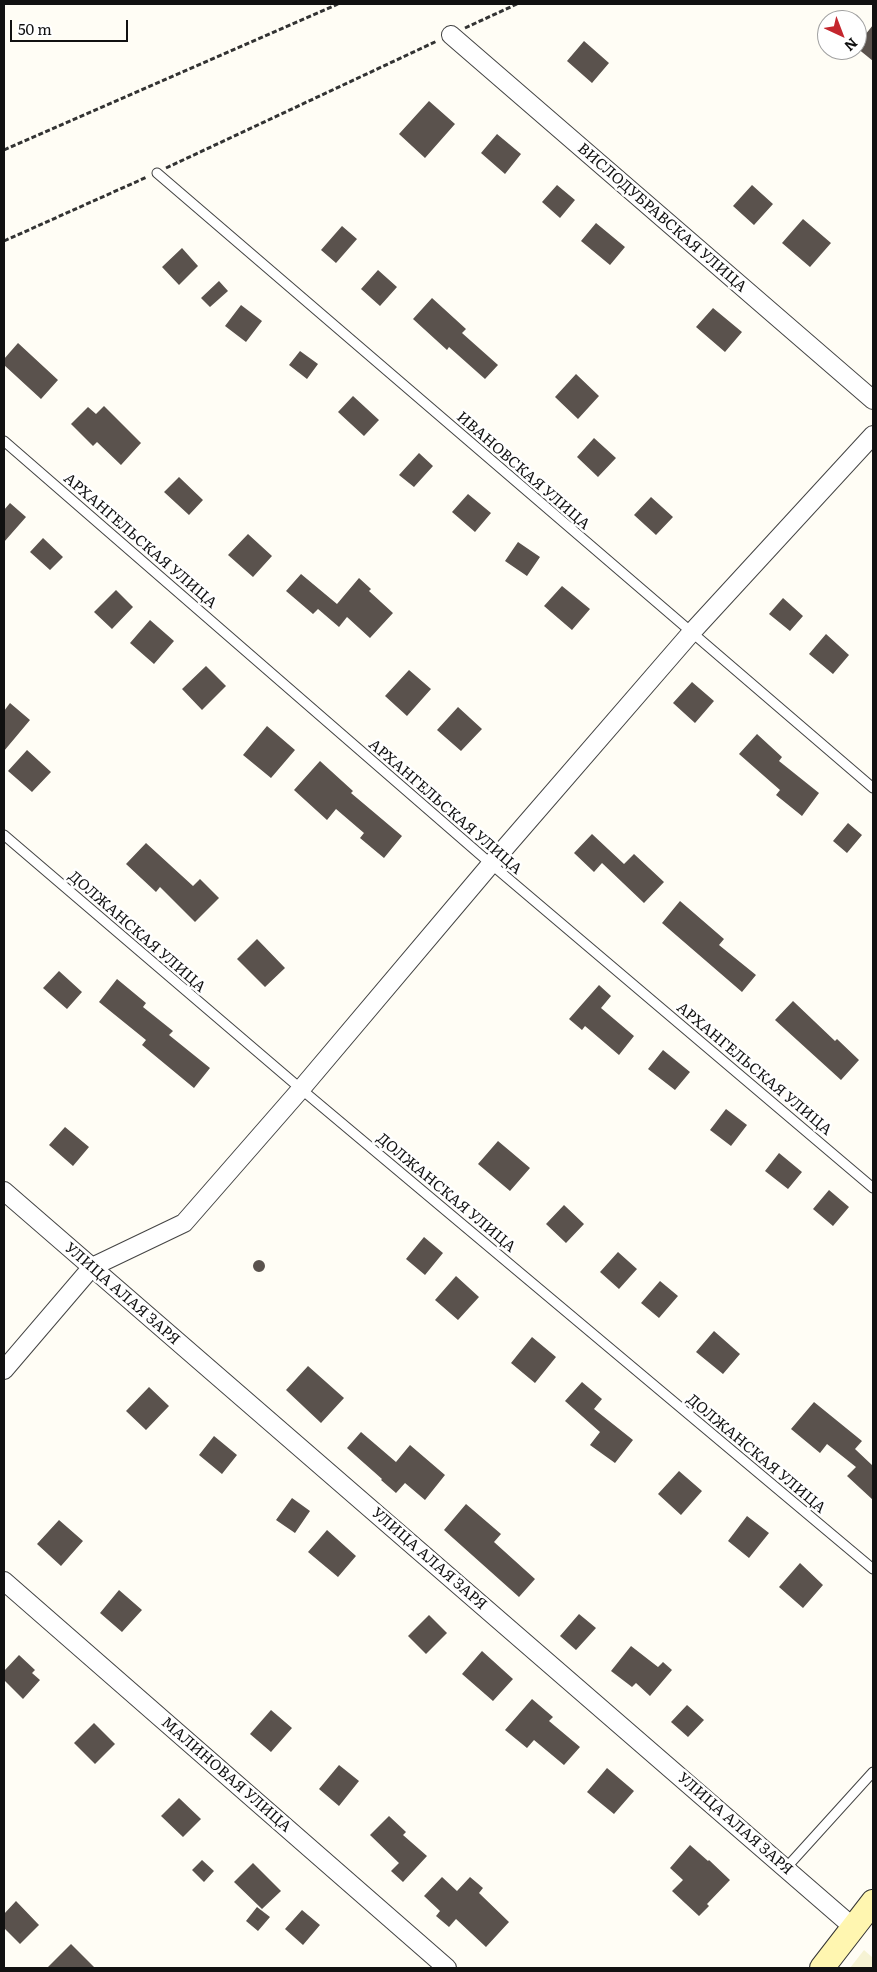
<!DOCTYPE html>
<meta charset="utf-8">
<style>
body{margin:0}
#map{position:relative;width:877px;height:1972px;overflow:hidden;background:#fffdf5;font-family:Literata,serif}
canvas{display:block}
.frame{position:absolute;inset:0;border:5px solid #111;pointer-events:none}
.north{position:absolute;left:817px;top:10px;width:50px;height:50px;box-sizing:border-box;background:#fff;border:1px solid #a0a0a0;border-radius:50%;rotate:137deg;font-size:14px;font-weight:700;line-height:20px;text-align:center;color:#111}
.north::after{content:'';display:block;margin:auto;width:18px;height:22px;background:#c4262e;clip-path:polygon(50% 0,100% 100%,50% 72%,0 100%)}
.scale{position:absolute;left:10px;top:20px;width:118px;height:22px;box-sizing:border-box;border:2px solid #111;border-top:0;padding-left:6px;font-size:15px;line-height:18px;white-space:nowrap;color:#111;-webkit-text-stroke:4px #fff;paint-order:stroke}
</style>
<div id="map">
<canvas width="877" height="1972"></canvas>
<div class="frame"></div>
<div class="north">N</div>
<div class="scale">50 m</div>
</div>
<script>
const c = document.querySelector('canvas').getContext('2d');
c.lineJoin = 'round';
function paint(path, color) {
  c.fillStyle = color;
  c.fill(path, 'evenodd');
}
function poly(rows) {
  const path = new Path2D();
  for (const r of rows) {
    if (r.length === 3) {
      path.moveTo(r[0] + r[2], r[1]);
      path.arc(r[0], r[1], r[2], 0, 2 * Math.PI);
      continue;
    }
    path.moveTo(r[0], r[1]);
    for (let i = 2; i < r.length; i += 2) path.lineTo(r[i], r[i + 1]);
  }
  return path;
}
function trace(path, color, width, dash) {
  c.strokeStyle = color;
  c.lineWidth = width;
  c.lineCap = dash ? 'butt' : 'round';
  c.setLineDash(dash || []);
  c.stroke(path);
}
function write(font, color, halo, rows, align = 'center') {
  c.font = font + ' Literata,serif';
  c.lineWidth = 5;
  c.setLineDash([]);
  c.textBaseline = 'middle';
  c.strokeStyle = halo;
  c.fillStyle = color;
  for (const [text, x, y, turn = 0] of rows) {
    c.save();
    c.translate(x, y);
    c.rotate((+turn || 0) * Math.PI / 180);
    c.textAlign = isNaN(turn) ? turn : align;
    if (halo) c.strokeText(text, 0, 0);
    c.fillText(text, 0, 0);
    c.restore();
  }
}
paint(poly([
 [864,1950,873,1958,873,1968,850,1968]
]), '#f6f3d4');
paint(poly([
 [873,25,873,61,857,48,857,45],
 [584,41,609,63,592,83,567,61],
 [429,101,455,124,425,158,399,134],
 [497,134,521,154,505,174,481,153],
 [557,185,575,200,560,218,542,202],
 [752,185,773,204,754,225,733,206],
 [803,219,831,243,810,267,782,243],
 [596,223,625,247,610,265,581,241],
 [342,226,357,239,336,263,321,250],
 [182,248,198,266,179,285,162,267],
 [378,270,397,287,380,306,361,289],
 [219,281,228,291,210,307,201,298],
 [432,298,466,329,462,333,498,365,485,379,449,347,447,350,413,319],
 [241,305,262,321,246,342,225,326],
 [713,308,742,332,725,352,696,327],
 [18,343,58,380,41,399,4,365,4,359],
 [300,351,318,364,307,379,289,365],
 [576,374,599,396,578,419,555,397],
 [353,396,379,420,364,436,338,412],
 [104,406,141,443,121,465,97,442,93,446,71,424,88,407,96,414],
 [594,438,616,458,598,477,577,457],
 [419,453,433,466,414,487,399,475],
 [179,477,203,500,189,515,164,492],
 [468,494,491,513,475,532,452,512],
 [651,497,673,517,656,535,634,515],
 [10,503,26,517,4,542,4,510],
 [248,534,272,556,253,577,228,555],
 [43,538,63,557,50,570,30,552],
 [518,542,540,557,527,576,505,561],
 [301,574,337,604,359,578,371,589,369,591,393,613,370,638,347,617,339,627,318,609,313,614,286,591],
 [562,586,590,609,572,630,544,606],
 [116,590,133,607,112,629,94,612],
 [783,598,803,616,790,631,769,614],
 [150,620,174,641,154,664,130,643],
 [826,634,849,655,833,674,809,654],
 [206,666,226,686,202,710,182,689],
 [409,670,431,689,407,716,385,696],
 [692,682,714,701,695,723,673,703],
 [10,703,30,720,4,751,4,711],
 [458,707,482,729,461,751,437,730],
 [267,726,295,750,271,778,243,755],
 [757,734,782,757,779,761,819,793,802,816,776,795,780,790,739,754],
 [27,750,51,772,32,792,8,771],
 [320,761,353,791,351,793,402,836,384,858,360,838,364,833,336,809,327,820,294,790],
 [848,823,862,835,847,853,833,841],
 [592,834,624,864,634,854,664,882,644,903,602,863,594,872,574,853],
 [146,843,193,886,200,879,219,898,195,922,160,887,156,892,126,864],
 [680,901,724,939,719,945,756,975,742,992,662,923],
 [257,939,285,968,265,987,237,959],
 [59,971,82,992,67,1009,43,988],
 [117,979,146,1003,143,1007,173,1031,169,1035,210,1068,194,1088,142,1045,146,1040,99,1002],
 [599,985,611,996,601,1008,634,1036,619,1055,585,1026,582,1030,569,1019],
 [793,1001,835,1041,837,1039,859,1060,841,1080,775,1020],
 [663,1050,690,1072,675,1090,648,1069],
 [726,1109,747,1125,731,1146,710,1130],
 [65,1127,89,1147,73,1166,49,1145],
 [498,1141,530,1168,510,1191,478,1164],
 [779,1153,802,1172,788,1189,765,1171],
 [829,1190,849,1207,833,1226,813,1209],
 [564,1205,584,1224,566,1243,546,1224],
 [424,1237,443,1253,425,1275,406,1259],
 [618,1252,637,1269,619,1289,600,1272],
 [259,1266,6],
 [456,1276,479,1297,458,1320,435,1300],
 [660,1281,678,1296,659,1318,641,1303],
 [714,1331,740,1354,723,1374,696,1352],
 [532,1337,556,1357,535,1383,511,1363],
 [308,1366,344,1398,321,1423,286,1390],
 [582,1382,602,1399,594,1409,633,1440,615,1463,590,1445,600,1432,565,1401],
 [149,1387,169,1406,146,1430,126,1411],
 [814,1402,862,1441,855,1449,873,1466,873,1500,847,1476,856,1467,827,1444,820,1453,791,1429],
 [361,1432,396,1462,410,1445,445,1475,425,1500,405,1483,396,1493,381,1480,382,1479,347,1448],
 [214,1436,237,1455,222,1474,199,1455],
 [679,1471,702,1491,681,1515,658,1494],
 [292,1498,310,1511,295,1533,276,1520],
 [466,1504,501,1534,494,1542,535,1579,519,1597,444,1530],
 [747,1516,769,1533,749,1558,728,1541],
 [59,1520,83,1541,61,1566,37,1544],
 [327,1530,356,1556,338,1577,308,1552],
 [800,1563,823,1585,803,1608,779,1587],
 [119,1590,142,1610,122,1632,100,1613],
 [579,1614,596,1628,576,1650,560,1636],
 [429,1615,447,1633,426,1654,408,1636],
 [631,1646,658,1667,663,1662,672,1670,650,1696,636,1683,632,1687,611,1671],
 [482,1651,513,1679,493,1701,462,1674],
 [19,1655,35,1670,32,1673,40,1680,23,1699,4,1680,4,1671],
 [532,1699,553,1717,549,1721,580,1747,564,1765,534,1740,527,1748,505,1730],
 [687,1705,704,1720,688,1737,671,1722],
 [271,1710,292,1728,271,1752,250,1734],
 [94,1723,115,1744,95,1764,74,1743],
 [339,1765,359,1781,339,1806,319,1789],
 [607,1768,634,1791,614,1814,587,1792],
 [179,1798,201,1819,183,1837,161,1816],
 [389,1816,406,1832,403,1835,427,1856,403,1882,391,1871,399,1863,370,1835],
 [690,1845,708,1861,709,1860,730,1880,707,1904,709,1906,699,1916,672,1891,683,1880,670,1868],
 [202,1860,214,1871,204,1882,192,1870],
 [253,1863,281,1891,262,1909,234,1882],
 [442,1877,457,1891,470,1877,483,1888,479,1893,509,1922,486,1947,456,1919,449,1927,436,1916,440,1911,424,1896],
 [16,1901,39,1925,20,1944,4,1928,4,1914],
 [257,1907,270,1917,258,1931,246,1921],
 [302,1910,320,1925,303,1945,285,1929],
 [71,1944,95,1968,47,1968]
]), '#5a524d');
const lane = poly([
 [157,173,873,788],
 [4,441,491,864,873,1188],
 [4,835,301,1089,873,1569],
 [786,1868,873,1772]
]);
const street = poly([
 [451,35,873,400],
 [4,1191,853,1927],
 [4,1370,92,1267,184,1223,301,1089,491,864,691,633,873,435],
 [4,1581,447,1968]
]);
const secondary = poly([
 [822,1968,873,1902]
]);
trace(lane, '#444', 11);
trace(street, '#444', 20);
trace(secondary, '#333', 26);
trace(poly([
 [465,28,517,4],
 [4,150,338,4],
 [166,168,437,41],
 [4,241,147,177]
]), '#333', 3, [5, 2.5]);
trace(lane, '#fff', 9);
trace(street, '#fff', 18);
trace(secondary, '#fff6b0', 24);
write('15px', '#111', '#fff', [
 ["ВИСЛОДУБРАВСКАЯ УЛИЦА",662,218,41],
 ["ИВАНОВСКАЯ УЛИЦА",523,471,41],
 ["АРХАНГЕЛЬСКАЯ УЛИЦА",140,541,41],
 ["АРХАНГЕЛЬСКАЯ УЛИЦА",445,807,41],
 ["ДОЛЖАНСКАЯ УЛИЦА",137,932,41],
 ["АРХАНГЕЛЬСКАЯ УЛИЦА",754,1069,40],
 ["ДОЛЖАНСКАЯ УЛИЦА",446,1193,40],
 ["УЛИЦА АЛАЯ ЗАРЯ",122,1294,41],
 ["ДОЛЖАНСКАЯ УЛИЦА",756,1454,40],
 ["УЛИЦА АЛАЯ ЗАРЯ",429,1559,41],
 ["МАЛИНОВАЯ УЛИЦА",226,1775,41],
 ["УЛИЦА АЛАЯ ЗАРЯ",735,1824,41]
]);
</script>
